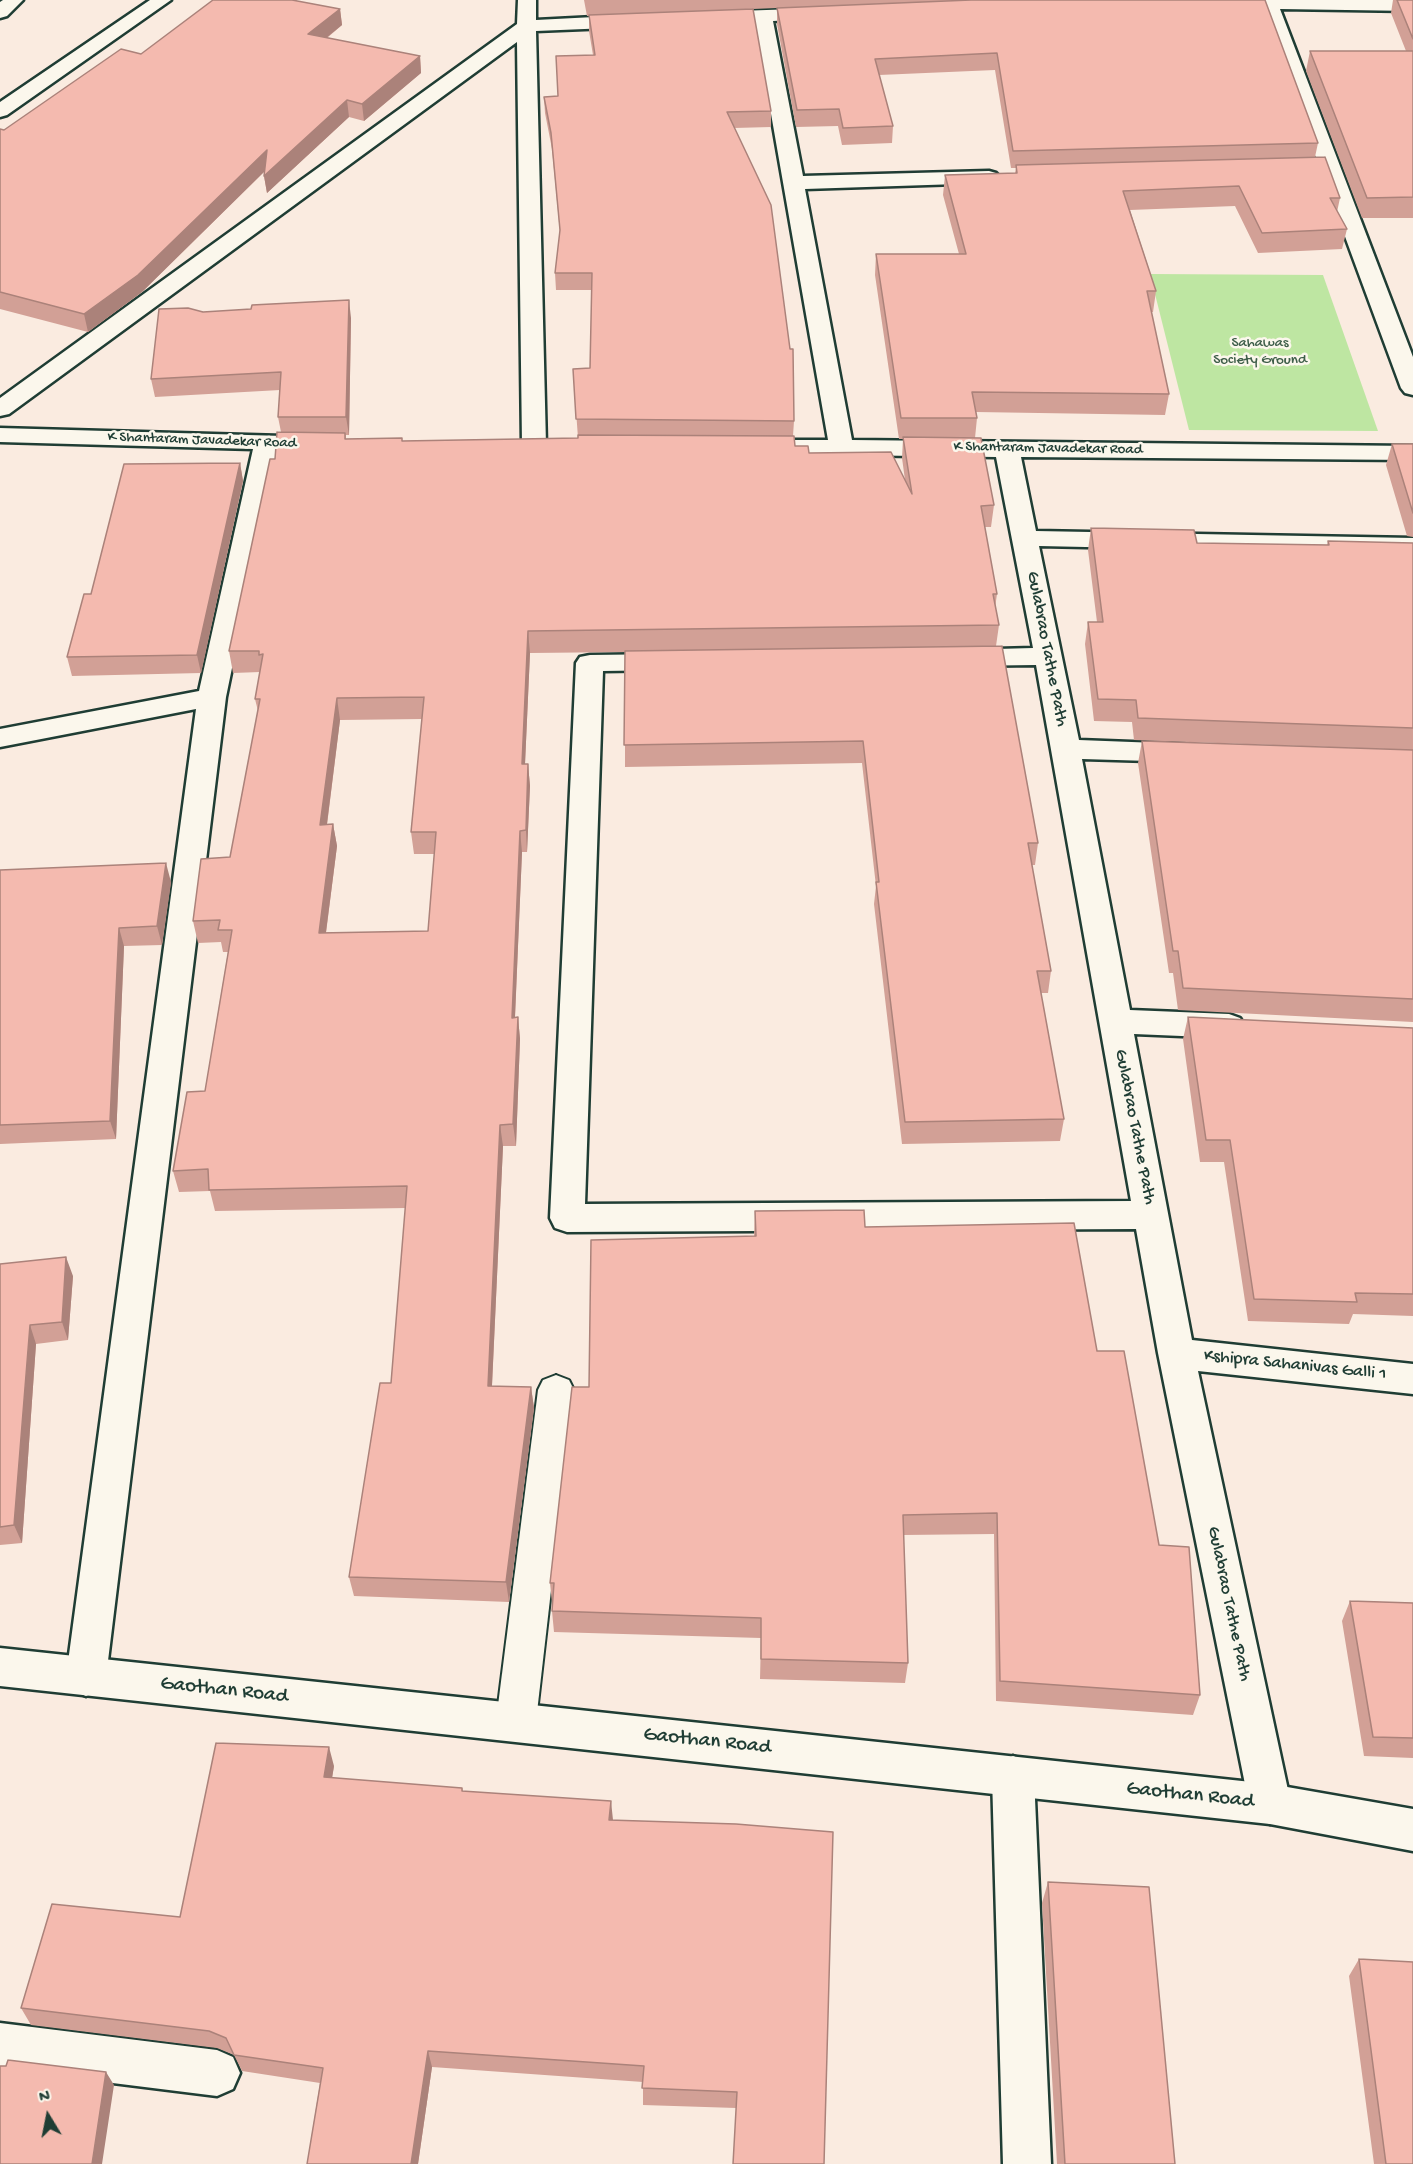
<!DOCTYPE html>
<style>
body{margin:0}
#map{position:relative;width:1413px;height:2164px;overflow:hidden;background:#faebe0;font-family:"Gochi Hand",sans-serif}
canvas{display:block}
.north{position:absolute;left:18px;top:2086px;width:60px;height:60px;-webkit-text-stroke:4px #fbf7ec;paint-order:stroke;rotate:350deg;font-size:16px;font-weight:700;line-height:24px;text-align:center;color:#1f3d34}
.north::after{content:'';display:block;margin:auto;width:21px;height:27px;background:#1f3d34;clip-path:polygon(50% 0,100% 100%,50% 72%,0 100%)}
</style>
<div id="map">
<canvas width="1413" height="2164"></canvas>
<div class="north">N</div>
</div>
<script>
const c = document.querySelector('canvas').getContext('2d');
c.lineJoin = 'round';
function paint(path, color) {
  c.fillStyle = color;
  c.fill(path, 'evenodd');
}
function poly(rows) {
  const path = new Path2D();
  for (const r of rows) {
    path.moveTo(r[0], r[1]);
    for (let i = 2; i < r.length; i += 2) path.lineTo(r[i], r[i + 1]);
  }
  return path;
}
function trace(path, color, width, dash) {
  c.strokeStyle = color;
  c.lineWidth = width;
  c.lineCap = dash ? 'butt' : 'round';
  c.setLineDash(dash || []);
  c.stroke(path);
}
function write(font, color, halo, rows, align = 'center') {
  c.font = font + ' "Gochi Hand",sans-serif';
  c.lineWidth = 5;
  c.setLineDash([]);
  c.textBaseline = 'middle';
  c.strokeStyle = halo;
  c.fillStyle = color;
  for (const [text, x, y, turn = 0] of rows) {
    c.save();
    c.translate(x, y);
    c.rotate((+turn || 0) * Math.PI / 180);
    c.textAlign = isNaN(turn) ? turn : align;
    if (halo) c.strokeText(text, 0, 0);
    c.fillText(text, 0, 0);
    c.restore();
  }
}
paint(poly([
 [1150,274,1323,275,1378,431,1189,430]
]), '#bee6a2');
const lane = poly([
 [556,1375,569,1380,574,1390,536,1721,530,1734,516,1739,502,1734,496,1721,538,1390,543,1380,556,1375]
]);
const street = poly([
 [3,0,23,0,7,16,0,18,0,2,3,0],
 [150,0,171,0,7,115,0,117,0,102,150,0],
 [518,0,536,0,536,20,633,15,640,17,642,21,640,25,633,27,536,31,546,445,543,450,534,452,525,450,522,445,517,42,9,414,0,416,0,398,517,24,518,0],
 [1214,0,1413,0,1413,11,1280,9,1413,357,1413,395,1405,393,1401,388,1261,9,1221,9,1214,7,1212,3,1214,0],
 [822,8,829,10,831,14,829,18,773,21,803,176,989,171,996,173,1000,177,996,181,989,183,805,189,852,440,1413,446,1413,460,1021,457,1036,531,1413,538,1413,554,1039,546,1079,740,1184,744,1194,746,1198,753,1194,760,1184,762,1082,759,1130,1010,1229,1014,1240,1018,1245,1026,1240,1034,1229,1038,1134,1034,1192,1340,1413,1364,1413,1394,1198,1371,1291,1804,1285,1818,1270,1824,1255,1818,1249,1804,1158,1353,1136,1229,567,1232,555,1228,550,1218,576,663,580,657,590,655,670,654,680,656,684,662,680,668,670,670,603,671,585,1204,1131,1201,1036,665,959,666,949,664,945,658,949,652,959,650,1033,648,996,457,764,454,755,452,752,447,755,442,764,440,828,440,755,22,711,24,704,22,702,18,704,14,711,12,822,8],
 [0,428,319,437,328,439,331,444,328,449,319,451,277,450,226,697,106,1677,100,1690,86,1696,72,1690,66,1677,196,709,0,747,0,729,199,691,253,449,0,442,0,428],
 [1013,1756,1028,1762,1034,1776,1051,2164,1003,2164,992,1776,998,1762,1013,1756],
 [0,2023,217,2050,233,2057,240,2073,233,2089,217,2096,0,2069,0,2023]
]);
const secondary = poly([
 [0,1648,1270,1784,1413,1809,1413,1851,1270,1824,0,1686,0,1648]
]);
trace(lane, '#1f3d34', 4);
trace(street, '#1f3d34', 5);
trace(secondary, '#1f3d34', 5);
paint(lane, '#fbf7ec');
paint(street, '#fbf7ec');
paint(secondary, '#fbf7ec');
paint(poly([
 [584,0,1265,0,1318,143,1315,157,1340,198,1337,212,1347,229,1342,249,1258,253,1235,206,1130,210,1156,291,1153,312,1151,312,1169,394,1165,415,976,412,977,418,975,438,994,505,991,527,985,527,997,594,995,608,999,625,996,646,1038,843,1035,865,1032,865,1051,971,1048,993,1041,993,1064,1119,1060,1141,902,1144,874,904,876,886,862,763,625,767,625,652,530,653,525,764,528,764,530,786,527,852,522,852,515,1018,518,1017,520,1039,516,1146,503,1146,492,1386,531,1387,534,1408,509,1602,354,1596,349,1577,391,1383,406,1208,215,1211,210,1191,179,1192,173,1171,205,1091,228,952,223,952,221,942,198,943,193,921,230,857,258,711,255,699,260,672,233,673,229,651,281,432,278,417,280,390,155,397,151,379,203,312,351,318,349,435,346,435,346,439,402,438,402,441,578,438,573,369,590,368,592,290,556,290,555,273,560,233,552,149,545,113,544,97,558,96,593,55,589,31,589,16,587,16],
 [777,8,777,24,796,127,838,126,842,145,892,143,893,126,879,75,995,70,1011,168,1016,168,1015,173,945,175,943,195,959,254,876,254,875,275,899,439,903,439,902,458,905,480,809,453,795,446,793,436,794,421,734,128,771,127,771,111,753,9],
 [422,719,411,832,414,854,435,854,428,931,326,933,337,846,333,824,327,825,340,720],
 [1393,0,1413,0,1413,218,1362,218,1306,71,1310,51,1406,51,1391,13],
 [340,9,342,25,327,38,420,56,421,73,364,121,349,117,267,193,264,176,264,172,142,292,88,332,0,309,0,129,4,130,141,54],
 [1392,444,1413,444,1413,537,1407,536,1386,465],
 [240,463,243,481,201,673,72,676,67,657,91,594],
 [1091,528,1197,543,1327,545,1328,541,1413,543,1413,750,1134,740,1132,722,1094,721,1085,644,1088,622,1097,622,1088,550],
 [1142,741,1413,750,1413,1022,1178,1010,1173,973,1169,973,1138,763],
 [0,870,171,882,162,945,124,946,116,1139,0,1144],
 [1188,1017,1413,1028,1413,1316,1353,1314,1349,1324,1248,1321,1224,1162,1200,1162,1183,1039],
 [755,1211,865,1227,1097,1351,1159,1545,1200,1695,1193,1715,996,1701,994,1534,903,1535,908,1663,905,1683,760,1679,761,1638,554,1632,552,1611,553,1603,552,1603,550,1583,589,1387,754,1236],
 [0,1264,73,1276,68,1340,36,1344,22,1543,0,1545],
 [1350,1601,1413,1603,1413,1758,1364,1756,1342,1621],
 [334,1766,332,1778,462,1788,463,1791,613,1820,833,1832,736,2108,643,2105,643,2082,432,2067,418,2164,307,2164,320,2083,242,2071,234,2055,217,2048,31,2025,21,2008,180,1917],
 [1048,1882,1175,2164,1057,2164,1042,1903],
 [1359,1959,1413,2164,1374,2164,1349,1976]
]), '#d2a096');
paint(poly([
 [340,9,342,25,310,51,308,34],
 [420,56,421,73,364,121,362,104],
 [347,100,349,117,267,193,264,176],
 [267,150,269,167,142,292,88,332,84,314],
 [349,300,351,318,349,435,346,417],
 [240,463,243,481,201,673,197,655],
 [528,631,530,653,524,786,522,764],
 [337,698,340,720,324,847,320,825],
 [528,764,530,786,527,852,526,830],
 [333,824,337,846,323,955,319,933],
 [520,831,522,852,514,1039,512,1018],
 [166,863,171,882,162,945,157,926],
 [119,928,124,946,116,1139,110,1121],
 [518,1017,520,1039,516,1146,513,1124],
 [500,1125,503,1146,491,1406,488,1386],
 [66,1257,73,1276,68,1340,62,1322],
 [30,1325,36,1344,22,1543,14,1525],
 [531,1387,534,1408,509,1602,506,1582],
 [329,1747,334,1766,329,1796,324,1777],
 [611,1801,613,1820,609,1820],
 [428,2051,432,2067,418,2164,411,2164],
 [106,2072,114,2085,102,2164,92,2164]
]), '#ab827a');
const building = poly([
 [213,0,292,0,340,9,308,34,420,56,362,104,347,100,264,176,267,150,138,275,84,314,0,292,0,129,4,130,121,49,141,54,213,0],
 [971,0,1265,0,1318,143,1013,151,997,53,875,59,893,126,843,128,839,109,797,110,777,8,971,0],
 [1397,0,1413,0,1413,39,1397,0],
 [753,9,771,111,727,112,771,205,790,349,793,349,794,421,576,419,573,369,590,368,592,273,555,273,560,230,551,133,544,97,558,96,556,56,595,55,589,15,753,9],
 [1310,51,1413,51,1413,197,1367,198,1310,51],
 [1325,157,1340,198,1330,198,1347,229,1262,233,1239,186,1123,191,1156,291,1147,291,1169,394,972,392,977,418,901,418,876,254,966,254,945,175,1017,173,1016,165,1325,157],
 [349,300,346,417,278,417,281,372,151,379,159,309,188,308,203,312,251,309,252,305,349,300],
 [277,432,345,433,345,439,402,438,402,441,578,438,578,435,794,436,795,446,808,446,809,453,891,452,912,494,903,437,981,438,994,505,981,506,997,594,993,594,999,625,528,631,522,764,528,764,526,830,520,831,512,1018,518,1017,513,1124,500,1125,488,1386,531,1387,506,1582,349,1577,380,1383,391,1383,407,1186,209,1190,208,1169,173,1171,187,1092,205,1091,232,930,218,930,220,920,193,921,201,859,230,857,260,699,255,699,263,654,259,655,259,651,229,651,270,459,275,459,277,432],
 [424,697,411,832,436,832,428,931,319,933,333,824,320,825,337,698,424,697],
 [1392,444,1413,444,1413,513,1392,444],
 [240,463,197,655,67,657,84,594,91,594,124,464,240,463],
 [1091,528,1194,530,1197,543,1329,545,1328,541,1413,543,1413,728,1138,718,1136,700,1098,699,1088,622,1103,622,1091,528],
 [1002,646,1038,843,1028,843,1051,971,1037,971,1064,1119,905,1122,876,882,879,882,863,741,624,745,625,651,1002,646],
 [1142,741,1413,750,1413,999,1183,988,1178,951,1173,951,1142,741],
 [166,863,157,926,119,928,110,1121,0,1125,0,870,166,863],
 [1188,1017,1413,1028,1413,1294,1355,1293,1357,1302,1254,1299,1230,1140,1206,1140,1188,1017],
 [864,1210,865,1227,1074,1223,1097,1351,1124,1351,1159,1545,1189,1547,1200,1695,1000,1681,997,1513,903,1515,908,1663,761,1659,761,1618,552,1611,554,1583,550,1583,572,1387,589,1387,591,1240,756,1236,755,1211,864,1210],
 [66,1257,62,1322,30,1325,14,1525,0,1527,0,1264,66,1257],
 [1350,1601,1413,1603,1413,1738,1373,1737,1350,1601],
 [216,1743,329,1747,324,1777,462,1788,462,1791,611,1801,609,1820,736,1824,833,1832,824,2164,733,2164,737,2092,642,2088,644,2066,428,2051,411,2164,307,2164,323,2068,234,2055,226,2038,209,2031,21,2008,52,1904,180,1917,216,1743],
 [1048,1882,1149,1887,1175,2164,1065,2164,1048,1882],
 [1359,1959,1413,1962,1413,2164,1386,2164,1359,1959],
 [8,2060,106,2072,92,2164,0,2164,0,2066,6,2066,8,2060]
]);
paint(building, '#f4baaf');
trace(building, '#ab827a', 1.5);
write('15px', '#3f5f4a', '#fbf7ec', [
 ["Sahawas",1260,344],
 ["Society Ground",1260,361]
]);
write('15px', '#1f3d34', '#fbf7ec', [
 ["K Shantaram Javadekar Road",202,441,2],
 ["K Shantaram Javadekar Road",1048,449,1]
]);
write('18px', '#1f3d34', '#fbf7ec', [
 ["Gulabrao Tathe Path",1046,649,79],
 ["Gulabrao Tathe Path",1134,1127,79],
 ["Kshipra Sahanivas Galli 1",1295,1366,6],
 ["Gulabrao Tathe Path",1228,1604,78]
]);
write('21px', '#1f3d34', '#fbf7ec', [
 ["Gaothan Road",224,1691,6],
 ["Gaothan Road",707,1742,6],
 ["Gaothan Road",1190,1796,6]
]);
</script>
